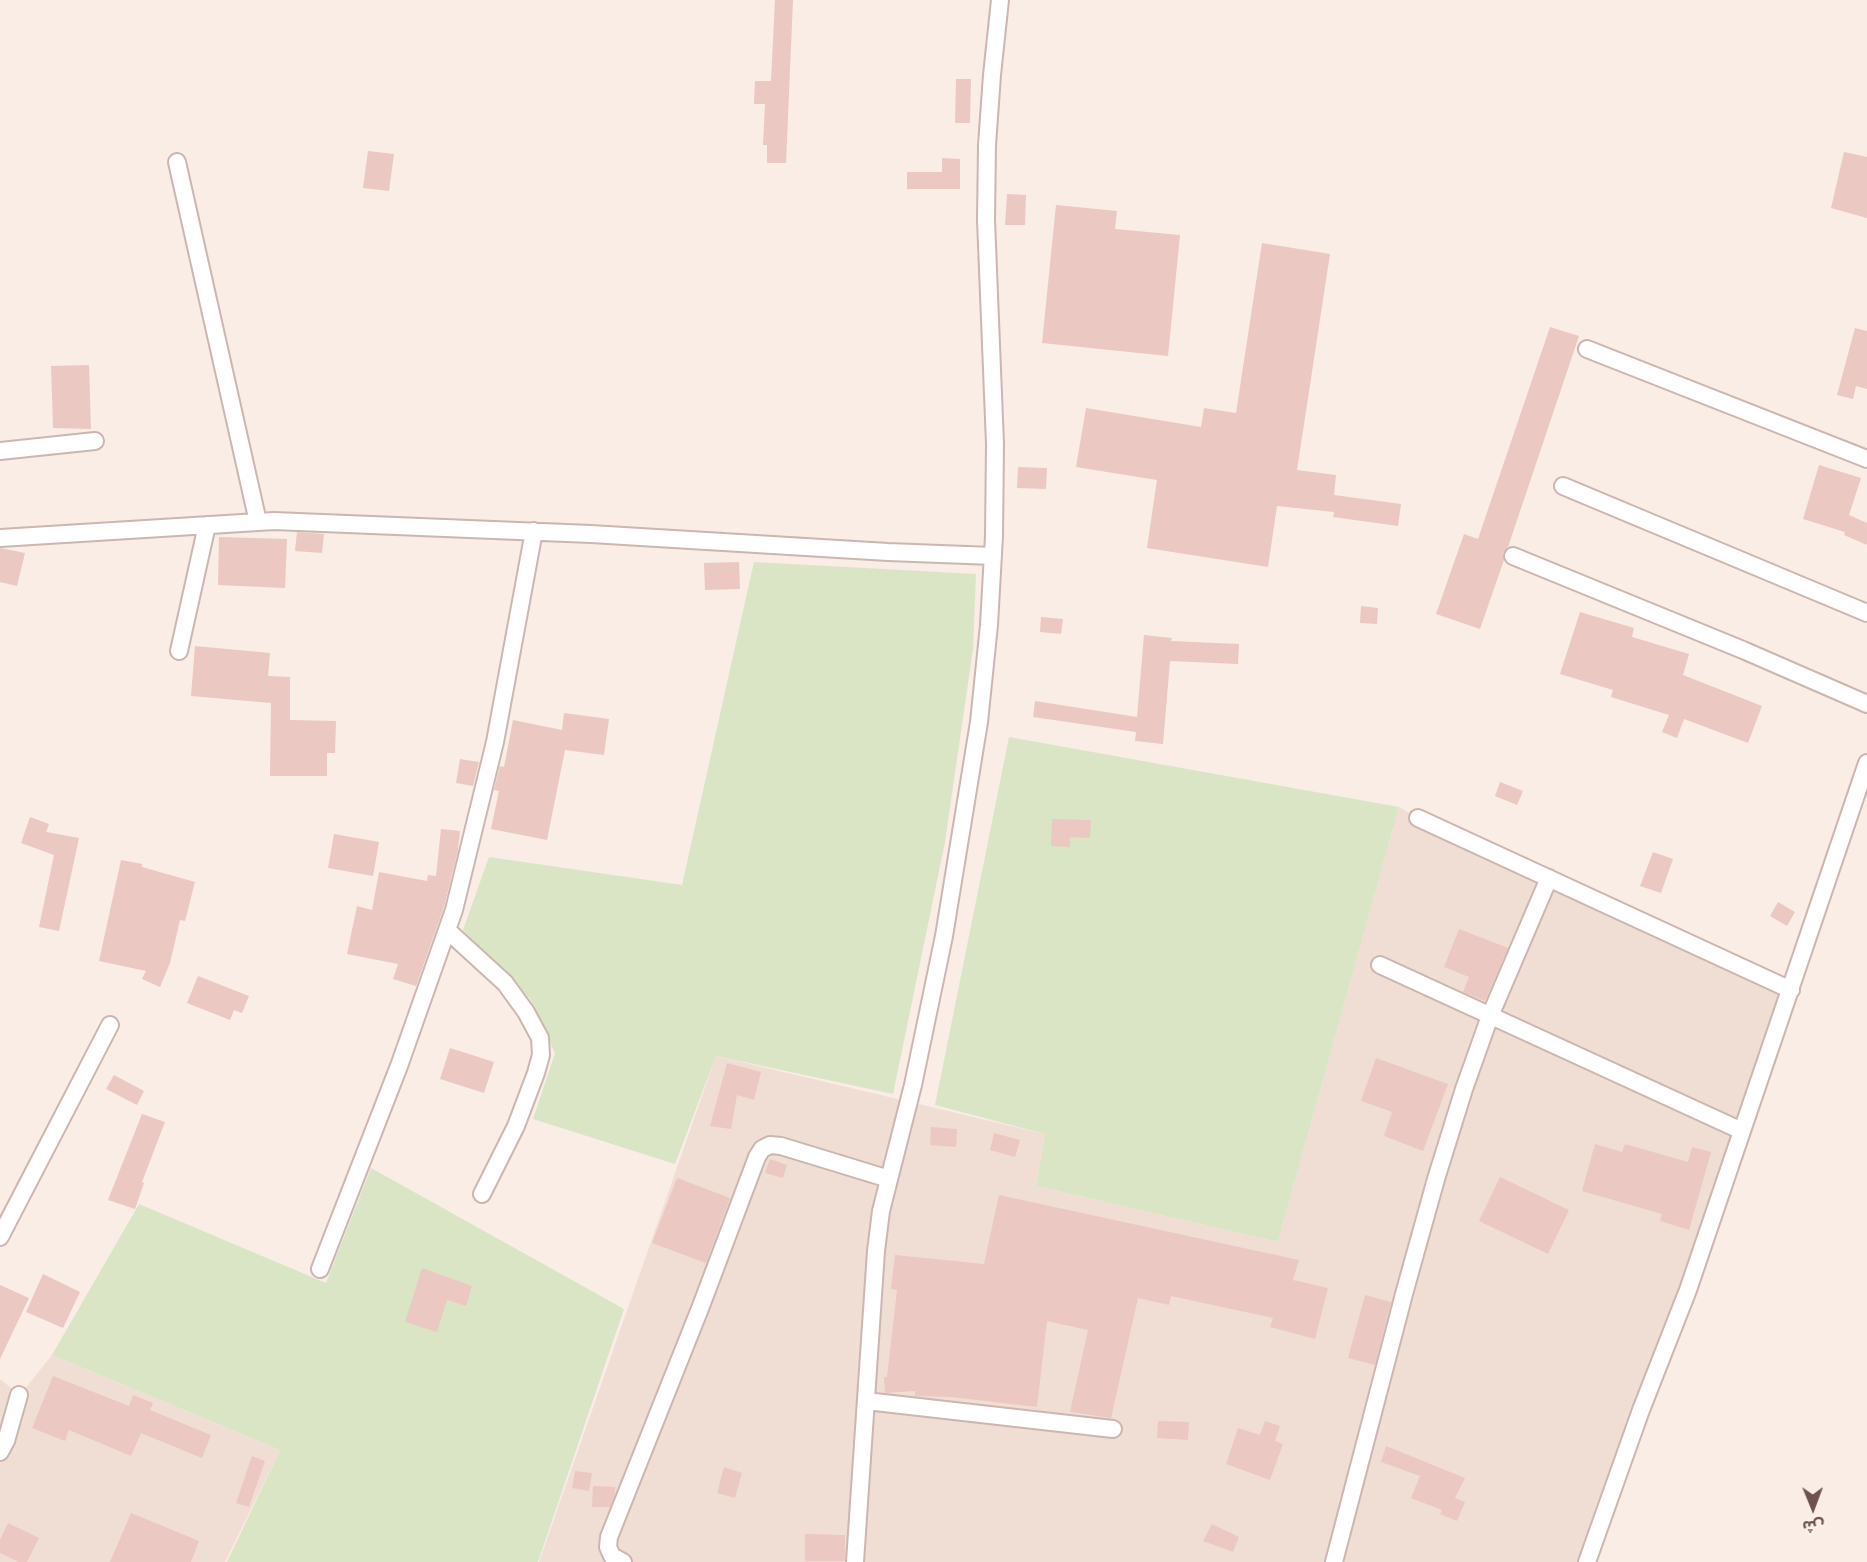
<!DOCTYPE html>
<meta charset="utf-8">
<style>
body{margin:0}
#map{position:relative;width:1867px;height:1562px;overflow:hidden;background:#f9ede6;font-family:"Public Sans","Noto Sans Arabic",sans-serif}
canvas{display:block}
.north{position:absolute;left:1783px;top:1478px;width:60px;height:60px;-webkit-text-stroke:4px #fcf2eb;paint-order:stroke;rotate:179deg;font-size:16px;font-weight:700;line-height:24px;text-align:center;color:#6f524e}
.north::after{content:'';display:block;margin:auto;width:21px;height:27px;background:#6f524e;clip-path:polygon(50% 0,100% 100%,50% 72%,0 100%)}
</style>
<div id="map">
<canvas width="1867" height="1562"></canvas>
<div class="north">ش</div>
</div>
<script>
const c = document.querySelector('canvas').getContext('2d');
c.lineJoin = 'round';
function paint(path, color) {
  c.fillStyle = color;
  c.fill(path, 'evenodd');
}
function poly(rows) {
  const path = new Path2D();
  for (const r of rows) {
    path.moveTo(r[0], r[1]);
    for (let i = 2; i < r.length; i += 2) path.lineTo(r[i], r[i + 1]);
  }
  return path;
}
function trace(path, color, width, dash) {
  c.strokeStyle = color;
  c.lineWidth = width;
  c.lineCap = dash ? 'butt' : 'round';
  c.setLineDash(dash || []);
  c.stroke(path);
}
paint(poly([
 [1399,807,1418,818,1791,990,1589,1562,539,1562,716,1056,1045,1134,1036,1186,1278,1242],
 [52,1355,280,1450,225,1562,0,1562,0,1379,20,1395]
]), '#f0ded5');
paint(poly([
 [754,562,976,574,973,649,945,842,893,1094,716,1056,675,1164,533,1119,555,1053,530,999,463,930,489,857,682,885],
 [1009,737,1399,807,1278,1242,1036,1186,1045,1134,935,1105],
 [371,1168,624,1309,538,1562,227,1562,280,1450,52,1355,139,1204,326,1283]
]), '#dae5c6');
paint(poly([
 [775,0,793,0,786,163,767,163,767,145,763,145,765,104,754,104,755,81,771,81],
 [956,79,971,79,970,123,955,123],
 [368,151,394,154,389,191,363,188],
 [1844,152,1867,157,1867,218,1831,208],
 [942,158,960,159,960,189,907,189,907,172,942,172],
 [1007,194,1026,195,1025,225,1005,225],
 [1056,205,1117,211,1115,229,1180,235,1168,356,1042,343],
 [1262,243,1330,254,1297,470,1336,475,1334,495,1401,504,1398,526,1333,517,1334,512,1277,506,1268,567,1147,548,1157,480,1076,467,1086,408,1201,427,1204,408,1236,413],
 [1550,327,1579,336,1508,547,1503,553,1504,560,1480,629,1436,614,1464,534,1478,539],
 [1855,328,1867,331,1867,389,1856,386,1853,399,1837,395],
 [89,365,91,429,53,428,51,366],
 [1819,465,1861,478,1849,515,1867,523,1867,545,1844,535,1845,532,1803,519],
 [1018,467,1047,468,1046,489,1017,488],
 [297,532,324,534,322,553,295,551],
 [219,537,287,539,285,588,218,585],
 [0,548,25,553,17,586,0,582],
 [739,562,740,589,705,590,704,563],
 [1361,606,1378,608,1377,624,1360,623],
 [1580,612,1634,628,1632,637,1689,654,1683,675,1762,706,1748,743,1684,719,1677,738,1662,732,1669,715,1611,697,1613,690,1560,674],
 [1041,617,1063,619,1061,634,1040,632],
 [1144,635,1172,638,1171,641,1239,644,1238,664,1170,661,1163,744,1135,741,1136,732,1033,717,1035,701,1137,717],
 [195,646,270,653,268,676,290,677,290,720,336,721,335,753,327,753,327,776,270,776,271,703,191,696],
 [564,713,609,719,604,755,565,750,547,840,491,829,499,791,494,790,500,766,504,767,513,720,562,730],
 [460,759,479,762,473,786,456,783],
 [1500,782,1523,791,1517,805,1495,796],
 [30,817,49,824,46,832,79,838,59,931,39,927,54,855,21,843],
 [1052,819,1091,820,1090,838,1070,837,1070,847,1051,846],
 [441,829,460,831,458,850,444,907,416,986,393,979,398,964,347,954,357,906,372,910,379,872,427,881,428,875,436,876],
 [334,834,379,842,373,876,328,868],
 [1653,852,1673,859,1661,893,1640,886],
 [121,860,142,864,142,867,195,882,185,921,180,920,170,963,160,987,142,979,146,971,99,961],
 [1778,902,1795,912,1787,926,1770,916],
 [1459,929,1508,948,1485,1001,1463,992,1469,977,1444,967],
 [198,976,249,996,242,1013,234,1010,230,1020,187,1003],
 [450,1048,494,1062,484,1093,440,1079],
 [1376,1058,1448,1084,1423,1151,1384,1136,1392,1112,1361,1101],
 [727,1063,761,1072,754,1100,737,1095,731,1129,710,1126],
 [114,1075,144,1091,137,1105,106,1089],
 [142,1114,165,1122,142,1182,144,1183,135,1209,108,1200],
 [931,1127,957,1129,956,1147,930,1145],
 [994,1133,1020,1140,1015,1157,990,1150],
 [1595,1144,1622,1152,1625,1144,1688,1162,1692,1147,1711,1152,1689,1230,1660,1221,1662,1214,1582,1191],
 [770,1159,787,1165,783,1178,765,1173],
 [1500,1177,1569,1210,1548,1254,1479,1221],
 [677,1178,730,1198,706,1263,652,1243],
 [999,1195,1299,1260,1293,1280,1328,1288,1315,1339,1270,1327,1273,1318,1171,1296,1169,1305,1138,1298,1111,1418,1070,1412,1088,1330,1047,1321,1037,1407,951,1397,915,1396,915,1391,885,1393,884,1377,887,1377,897,1290,891,1289,895,1255,984,1264],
 [422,1268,472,1286,466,1306,447,1300,437,1332,405,1322],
 [43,1274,80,1292,63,1328,26,1312],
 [0,1285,29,1298,0,1359],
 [1365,1295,1391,1302,1375,1365,1348,1358],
 [53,1376,129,1406,133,1395,153,1403,150,1410,211,1435,202,1458,141,1433,131,1456,69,1430,65,1441,32,1428],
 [1158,1421,1189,1422,1188,1440,1157,1438],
 [1265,1421,1280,1426,1275,1441,1283,1444,1270,1480,1226,1464,1238,1428,1260,1435],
 [1386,1446,1465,1478,1455,1498,1465,1502,1457,1521,1440,1514,1442,1510,1411,1498,1420,1476,1381,1462],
 [252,1456,265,1461,249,1507,236,1503],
 [724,1467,742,1473,735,1498,717,1493],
 [575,1471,592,1473,589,1491,572,1488],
 [593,1486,615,1487,615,1494,610,1507,592,1507],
 [131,1513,199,1541,191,1562,110,1562],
 [8,1523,39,1538,27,1562,19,1562,0,1553,0,1540],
 [1212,1524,1239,1537,1233,1552,1203,1541],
 [805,1534,845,1535,845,1561,805,1561]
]), '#ebc8c1');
const minor = poly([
 [177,162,258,522],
 [1587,349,1867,459],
 [0,451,95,441],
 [1563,486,1867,613],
 [0,538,274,521,591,534,888,552,993,556],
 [1513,556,1743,650,1867,704],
 [179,651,207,525],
 [1418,818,1791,990],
 [447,930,505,983,526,1012,540,1038,541,1055,536,1073,516,1126,482,1194],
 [1380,965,1742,1131],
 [0,1237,110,1025],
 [320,1269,399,1066,454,910,495,742,534,531],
 [866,1401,1113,1429],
 [0,1452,6,1441,19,1395],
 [623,1562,612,1556,608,1547,609,1537,701,1306,757,1157,762,1149,770,1145,781,1146,889,1179],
 [855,1562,876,1251,881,1211,913,1085,944,936,979,722,989,625,994,536,995,444,986,220,987,145,992,75,1000,0],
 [1334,1562,1404,1294,1436,1179,1464,1089,1490,1016,1549,878],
 [1587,1562,1641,1410,1688,1290,1867,763]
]);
trace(minor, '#cbb6b0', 20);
trace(minor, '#fff', 16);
</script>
